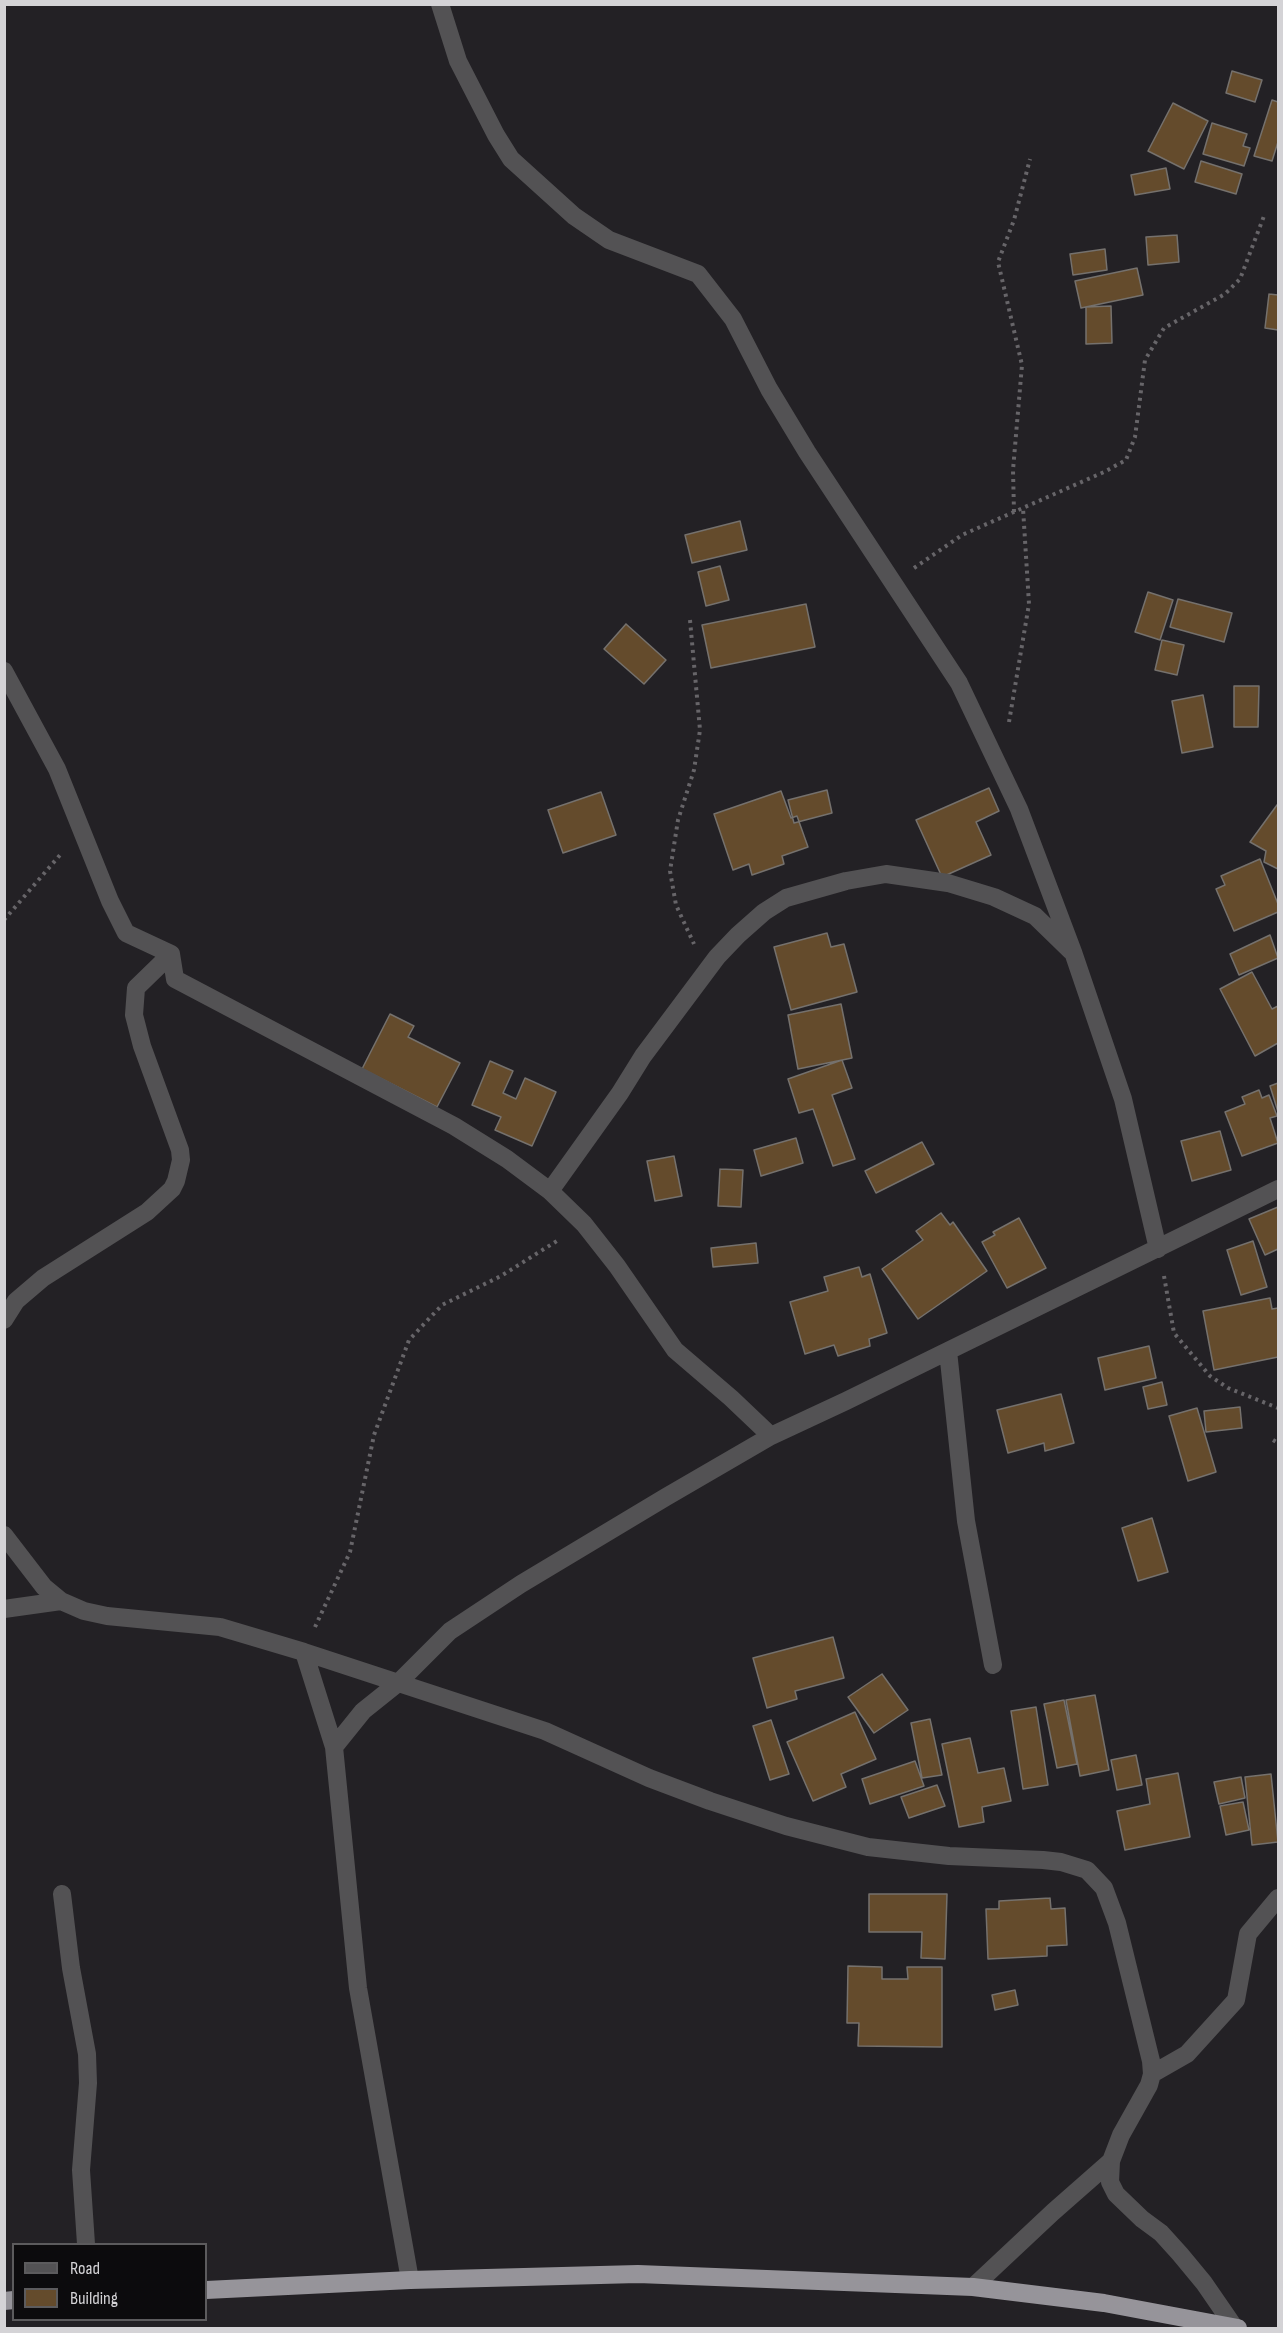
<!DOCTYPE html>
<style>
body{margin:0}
#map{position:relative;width:1283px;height:2333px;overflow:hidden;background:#232125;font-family:"Sofia Sans Condensed",sans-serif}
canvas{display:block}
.frame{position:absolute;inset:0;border:6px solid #d4d3d6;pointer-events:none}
.legend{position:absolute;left:12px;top:2243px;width:195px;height:78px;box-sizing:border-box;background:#0c0b0d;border:2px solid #5c5b5d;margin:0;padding:8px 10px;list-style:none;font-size:18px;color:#d4d3d6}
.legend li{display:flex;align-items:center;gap:12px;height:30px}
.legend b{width:30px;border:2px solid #5c5b5d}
</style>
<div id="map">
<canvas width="1283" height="2333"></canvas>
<div class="frame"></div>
<ul class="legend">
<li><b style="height:8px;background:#535254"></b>Road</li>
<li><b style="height:16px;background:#644b2c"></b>Building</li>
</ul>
</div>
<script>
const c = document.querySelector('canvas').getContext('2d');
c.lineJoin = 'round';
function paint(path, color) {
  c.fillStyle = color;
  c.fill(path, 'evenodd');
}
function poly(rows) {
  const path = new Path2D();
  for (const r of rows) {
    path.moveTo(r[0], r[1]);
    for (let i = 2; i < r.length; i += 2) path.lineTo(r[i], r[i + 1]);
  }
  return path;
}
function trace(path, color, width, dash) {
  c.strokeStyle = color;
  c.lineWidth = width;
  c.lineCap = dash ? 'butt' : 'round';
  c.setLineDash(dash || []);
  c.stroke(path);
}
const building = poly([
 [1232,71,1262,80,1255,102,1226,93,1232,71],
 [1272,100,1278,102,1278,142,1272,161,1254,156,1272,100],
 [1173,103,1208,121,1184,169,1148,151,1173,103],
 [1212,123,1247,134,1243,146,1250,148,1244,166,1203,154,1212,123],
 [1201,161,1242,174,1236,194,1195,182,1201,161],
 [1166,168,1170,189,1135,195,1131,175,1166,168],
 [1177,235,1179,262,1148,265,1146,237,1177,235],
 [1105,249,1107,270,1073,275,1070,254,1105,249],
 [1137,268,1143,295,1081,308,1075,281,1137,268],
 [1269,294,1278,295,1278,330,1265,328,1269,294],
 [1111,306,1112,343,1086,344,1086,307,1111,306],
 [740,521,747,550,692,563,685,535,740,521],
 [720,566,729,600,706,606,698,572,720,566],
 [1148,592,1173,600,1160,640,1135,632,1148,592],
 [1178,599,1232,613,1224,642,1170,627,1178,599],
 [806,604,815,647,711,668,702,625,806,604],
 [626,624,666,660,644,684,604,649,626,624],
 [1162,640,1184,645,1177,675,1155,670,1162,640],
 [1234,686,1259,686,1258,727,1234,727,1234,686],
 [1203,695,1213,747,1182,753,1172,701,1203,695],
 [989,788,999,811,976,822,991,855,942,877,916,820,989,788],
 [827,790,832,813,794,823,788,800,827,790],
 [781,791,791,818,797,816,808,847,782,856,784,864,752,875,749,864,733,870,714,814,781,791],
 [601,792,616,835,563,853,548,810,601,792],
 [1277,805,1278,806,1278,869,1264,862,1266,851,1250,842,1277,805],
 [1260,859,1278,904,1278,912,1234,931,1216,889,1225,885,1221,876,1260,859],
 [827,933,831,947,844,944,857,992,791,1010,774,947,827,933],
 [1270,935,1278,958,1239,975,1230,954,1270,935],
 [1252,972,1272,1009,1278,1006,1278,1043,1255,1056,1220,989,1252,972],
 [841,1004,852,1058,798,1069,788,1015,841,1004],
 [390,1014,414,1026,408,1037,460,1063,437,1107,362,1069,390,1014],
 [842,1060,852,1088,832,1095,855,1159,833,1166,813,1109,799,1113,788,1079,842,1060],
 [490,1061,513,1071,503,1093,516,1099,525,1078,556,1092,532,1146,495,1130,501,1117,472,1105,490,1061],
 [1278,1083,1278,1112,1270,1086,1278,1083],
 [1259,1090,1262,1098,1269,1095,1277,1116,1270,1118,1278,1143,1242,1156,1225,1112,1245,1104,1242,1097,1259,1090],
 [1220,1131,1231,1170,1192,1181,1181,1141,1220,1131],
 [796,1138,803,1163,761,1176,754,1150,796,1138],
 [922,1142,934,1164,876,1193,865,1171,922,1142],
 [674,1156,682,1196,655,1201,647,1161,674,1156],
 [720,1169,743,1170,741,1207,718,1206,720,1169],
 [1278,1207,1278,1249,1265,1255,1249,1219,1278,1207],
 [941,1213,950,1225,953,1222,987,1271,918,1319,882,1269,923,1240,916,1231,941,1213],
 [1019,1218,1046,1268,1007,1288,982,1242,995,1235,993,1232,1019,1218],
 [1253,1241,1267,1287,1241,1295,1227,1250,1253,1241],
 [756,1243,758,1263,713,1267,711,1248,756,1243],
 [859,1267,862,1277,870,1274,887,1333,869,1339,870,1346,838,1356,834,1345,805,1354,790,1302,828,1291,824,1277,859,1267],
 [1270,1298,1272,1309,1278,1308,1278,1357,1214,1370,1203,1311,1270,1298],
 [1149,1346,1156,1378,1105,1390,1098,1358,1149,1346],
 [1162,1382,1167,1405,1148,1409,1143,1387,1162,1382],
 [1061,1394,1074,1443,1045,1451,1044,1443,1008,1453,997,1410,1061,1394],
 [1240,1407,1242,1428,1206,1432,1204,1411,1240,1407],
 [1197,1408,1216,1472,1188,1481,1169,1416,1197,1408],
 [1152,1518,1168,1572,1138,1581,1122,1528,1152,1518],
 [833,1637,844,1678,795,1691,797,1699,767,1708,753,1658,833,1637],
 [882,1674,908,1710,874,1733,848,1697,882,1674],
 [1095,1695,1109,1770,1080,1776,1066,1700,1095,1695],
 [1064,1700,1077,1764,1057,1768,1044,1704,1064,1700],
 [1036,1707,1048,1785,1023,1789,1011,1711,1036,1707],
 [855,1712,876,1759,841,1774,846,1787,813,1801,787,1742,855,1712],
 [930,1719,942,1775,922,1778,911,1723,930,1719],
 [771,1720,789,1774,770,1780,753,1726,771,1720],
 [970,1738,978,1773,1004,1768,1011,1801,982,1807,984,1822,959,1827,942,1744,970,1738],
 [1136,1755,1142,1785,1117,1790,1111,1760,1136,1755],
 [915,1761,924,1786,870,1804,862,1779,915,1761],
 [1178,1773,1190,1837,1125,1850,1117,1811,1150,1804,1146,1779,1178,1773],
 [1271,1774,1278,1842,1252,1845,1245,1777,1271,1774],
 [1241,1777,1245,1798,1219,1804,1214,1782,1241,1777],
 [937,1785,945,1806,909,1818,901,1797,937,1785],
 [1243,1802,1249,1830,1226,1835,1220,1806,1243,1802],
 [869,1894,947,1894,945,1959,921,1958,922,1932,869,1932,869,1894],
 [1050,1898,1051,1909,1065,1908,1067,1945,1047,1946,1047,1956,988,1959,986,1909,999,1909,999,1901,1050,1898],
 [848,1966,882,1967,882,1979,908,1979,907,1967,942,1967,942,2047,858,2046,859,2023,847,2023,848,1966],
 [1015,1990,1018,2005,995,2010,992,1995,1015,1990]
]);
paint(building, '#644b2c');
trace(building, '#75716d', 1.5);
trace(poly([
 [1014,512,1013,470,1022,365,998,262,1014,220,1030,159],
 [914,568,962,535,1104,472,1126,460,1135,437,1145,360,1164,328,1225,294,1240,279,1264,216],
 [690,620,700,730,694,770,678,820,670,871,676,905,694,944],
 [1009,722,1029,604,1023,508],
 [4,920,60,855],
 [1164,1276,1174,1333,1210,1376,1228,1388,1278,1408],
 [1273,1440,1278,1443],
 [315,1627,350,1552,374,1435,409,1340,442,1305,501,1276,560,1239]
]), '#676569', 4, [3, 4.5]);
trace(poly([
 [440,4,458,61,496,135,511,159,574,216,609,240,698,274,733,319,769,389,807,452,959,683,1019,809,1073,952,1123,1099,1158,1249],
 [4,671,57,769,110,901,126,933,171,954,175,979,454,1126,507,1159,550,1191,584,1224,617,1266,675,1350,731,1398,771,1436],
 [550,1191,620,1093,643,1056,717,957,738,935,764,912,786,898,846,881,886,874,948,883,994,897,1035,916,1071,951],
 [4,1320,16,1301,43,1278,147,1212,172,1189,176,1181,181,1160,180,1150,142,1046,134,1015,136,988,171,954],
 [948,1351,966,1521,993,1665],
 [4,1535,44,1587,61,1601,84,1611,107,1616,220,1627,304,1652,545,1731,649,1778,710,1801,786,1826,868,1847,949,1856,1043,1860,1061,1862,1087,1870,1104,1888,1117,1923,1151,2061,1152,2074,1149,2085,1121,2135,1111,2161,1053,2212,973,2287],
 [4,1609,61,1601],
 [304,1652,334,1747,358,1988,410,2280],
 [334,1747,363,1711,398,1683,450,1631,521,1584,666,1497,771,1436,846,1401,1278,1189],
 [62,1894,71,1968,87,2054,88,2083,81,2170,86,2244],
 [1152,2074,1187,2054,1236,2000,1248,1934,1278,1898],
 [1111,2161,1110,2182,1116,2194,1142,2219,1161,2233,1180,2254,1204,2283,1235,2328]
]), '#535254', 18);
trace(poly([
 [206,2290,410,2280,638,2274,973,2287,1104,2303,1238,2328],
 [4,2301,14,2300]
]), '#96949a', 18);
</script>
